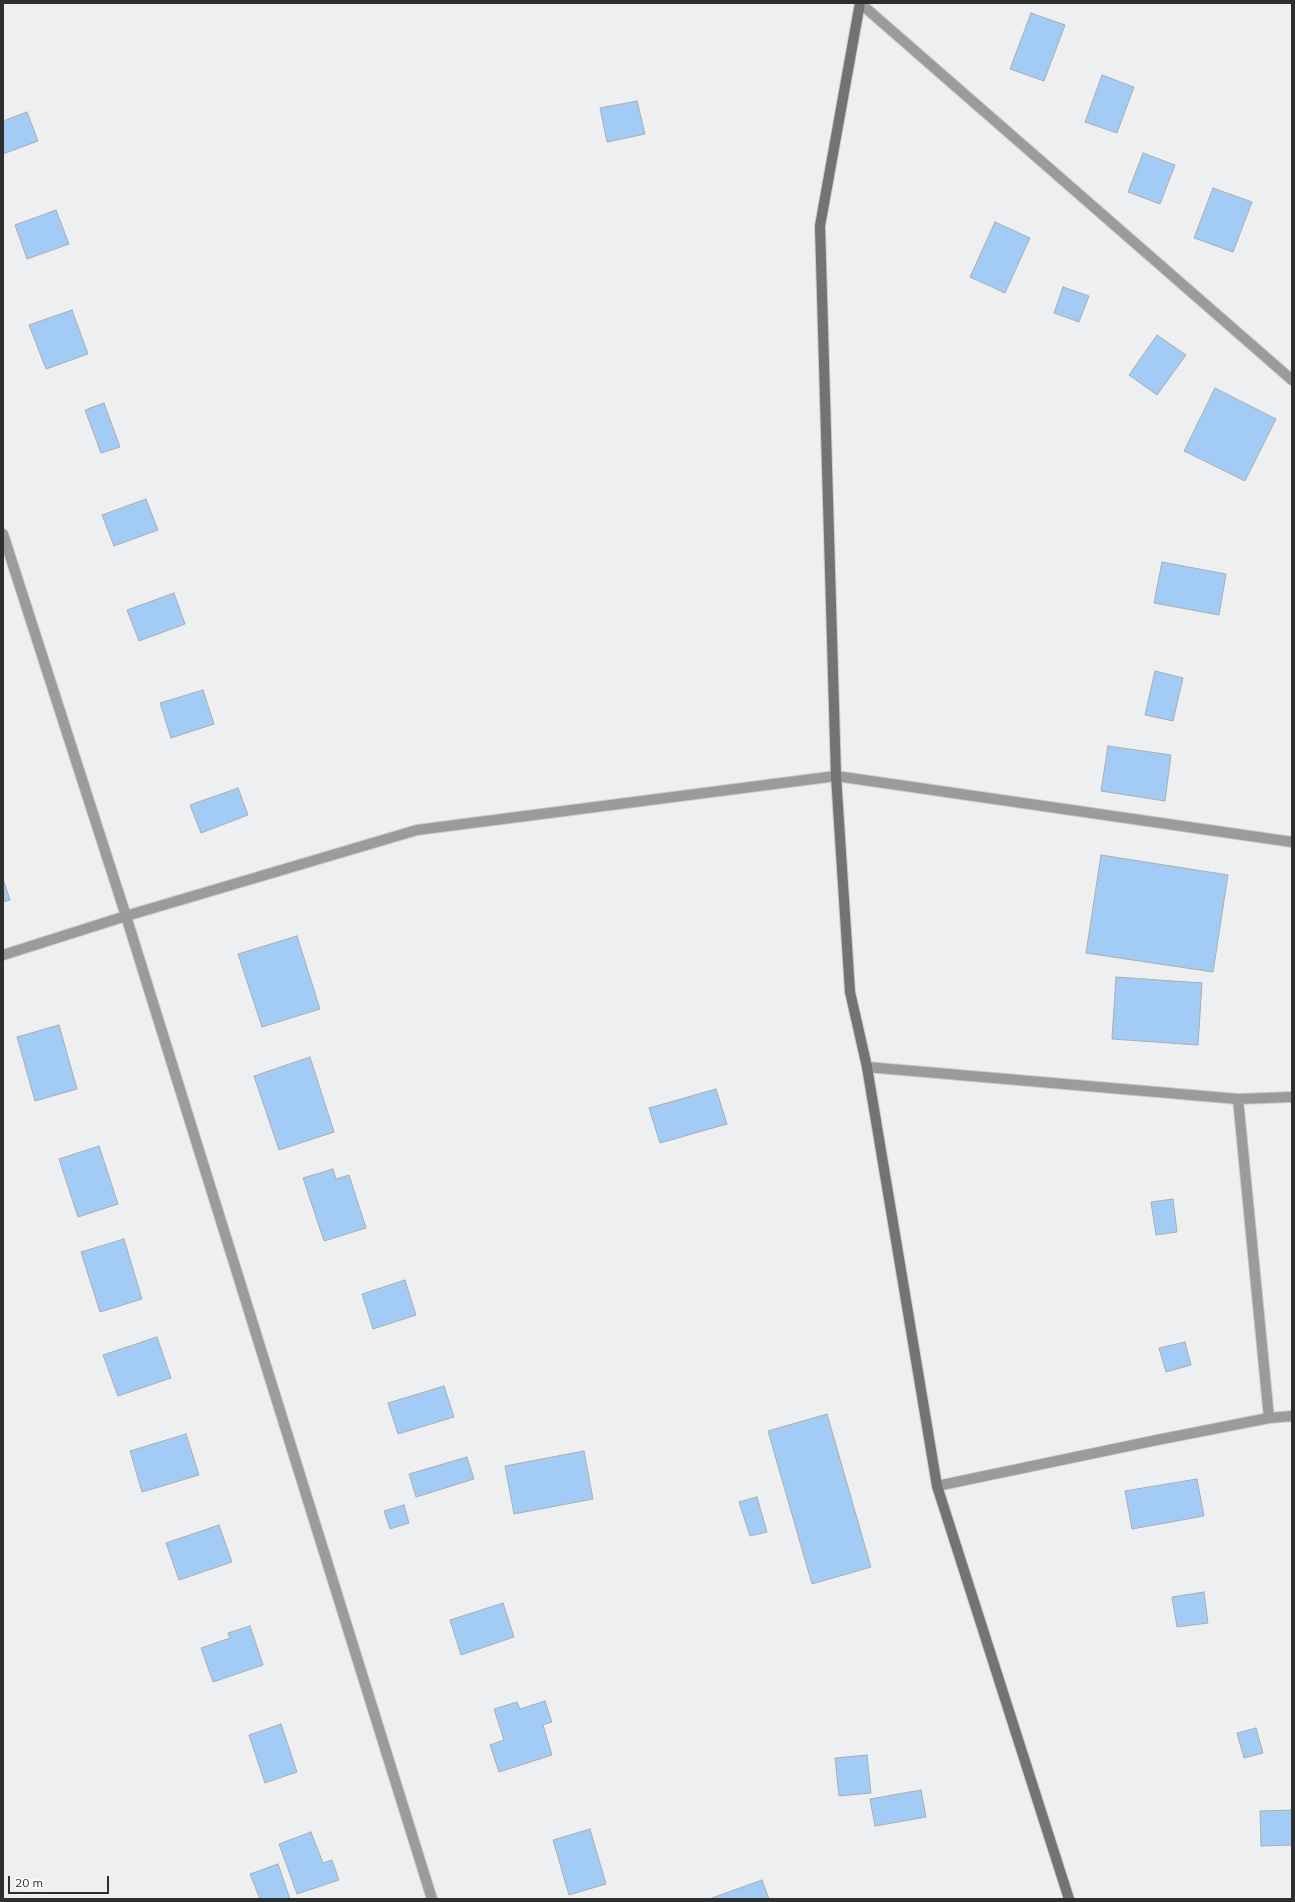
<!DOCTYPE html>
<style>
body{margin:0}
#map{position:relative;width:1295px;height:1902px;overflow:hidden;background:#eeeff1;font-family:Mulish,sans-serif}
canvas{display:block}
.frame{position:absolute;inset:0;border:4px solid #2d2e2e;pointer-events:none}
.scale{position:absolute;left:8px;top:1876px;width:101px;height:18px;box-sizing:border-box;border:2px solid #2d2e2e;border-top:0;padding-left:5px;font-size:12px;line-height:14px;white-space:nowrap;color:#2d2e2e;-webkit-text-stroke:3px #fcfdfe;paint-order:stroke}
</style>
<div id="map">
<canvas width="1295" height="1902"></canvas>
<div class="frame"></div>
<div class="scale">20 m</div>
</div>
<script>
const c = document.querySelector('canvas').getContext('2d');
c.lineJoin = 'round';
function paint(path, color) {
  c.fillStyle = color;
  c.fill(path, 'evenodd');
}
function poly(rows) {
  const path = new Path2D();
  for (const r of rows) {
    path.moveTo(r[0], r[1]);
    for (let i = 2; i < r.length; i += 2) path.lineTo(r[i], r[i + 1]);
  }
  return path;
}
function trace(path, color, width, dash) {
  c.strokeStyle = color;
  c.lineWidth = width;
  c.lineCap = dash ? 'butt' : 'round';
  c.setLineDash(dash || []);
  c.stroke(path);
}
const building = poly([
 [1031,13,1065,25,1044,81,1010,69,1031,13],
 [1102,75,1134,87,1117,133,1085,122,1102,75],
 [637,101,645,134,607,142,600,108,637,101],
 [27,112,38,141,3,154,3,121,27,112],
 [1143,153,1175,165,1160,204,1128,192,1143,153],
 [1213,188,1252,202,1233,252,1194,238,1213,188],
 [56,210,69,244,27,259,15,225,56,210],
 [995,222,1030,238,1005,293,970,277,995,222],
 [1063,287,1089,296,1079,322,1054,313,1063,287],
 [72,310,88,354,46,369,29,325,72,310],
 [1157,335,1186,355,1157,395,1129,375,1157,335],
 [1215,388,1276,419,1245,481,1184,451,1215,388],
 [104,403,120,447,101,453,85,410,104,403],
 [146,499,158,530,114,546,102,515,146,499],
 [1162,562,1226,574,1219,615,1154,603,1162,562],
 [174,593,185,624,139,641,127,610,174,593],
 [1155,671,1183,678,1173,721,1145,715,1155,671],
 [203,690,214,724,171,738,160,703,203,690],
 [1108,746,1171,755,1165,801,1101,791,1108,746],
 [238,788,248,815,201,833,190,805,238,788],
 [1101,855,1228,875,1213,972,1086,953,1101,855],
 [3,879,10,900,3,902,3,879],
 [297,936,320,1009,262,1027,238,954,297,936],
 [1116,977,1202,983,1198,1045,1112,1039,1116,977],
 [59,1025,77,1089,35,1101,17,1037,59,1025],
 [310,1057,334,1132,279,1150,254,1076,310,1057],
 [716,1089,727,1124,660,1143,649,1108,716,1089],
 [99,1146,118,1204,78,1217,59,1159,99,1146],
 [333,1169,336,1179,349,1175,366,1228,324,1241,303,1178,333,1169],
 [1173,1199,1177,1232,1156,1235,1151,1202,1173,1199],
 [124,1239,142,1299,100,1312,81,1252,124,1239],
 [405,1280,416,1315,373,1329,362,1294,405,1280],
 [157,1337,171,1378,118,1396,103,1355,157,1337],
 [1185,1342,1191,1365,1166,1372,1159,1348,1185,1342],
 [444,1386,454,1417,398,1434,388,1403,444,1386],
 [827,1414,871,1567,812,1584,768,1431,827,1414],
 [186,1434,199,1475,142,1492,130,1451,186,1434],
 [584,1451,593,1499,514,1514,505,1466,584,1451],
 [467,1457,474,1479,416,1497,409,1474,467,1457],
 [1197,1479,1204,1516,1132,1529,1125,1491,1197,1479],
 [757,1497,767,1532,750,1536,739,1502,757,1497],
 [404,1505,409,1523,390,1529,384,1511,404,1505],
 [219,1525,232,1562,179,1580,166,1543,219,1525],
 [1204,1592,1208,1623,1177,1627,1172,1597,1204,1592],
 [503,1603,514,1637,461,1655,450,1620,503,1603],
 [250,1626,263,1665,213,1682,201,1648,230,1638,228,1633,250,1626],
 [545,1701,552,1722,543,1725,552,1755,499,1772,490,1745,504,1740,494,1709,517,1702,520,1709,545,1701],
 [281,1724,297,1772,265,1783,249,1735,281,1724],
 [1256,1728,1263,1753,1244,1758,1237,1733,1256,1728],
 [867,1755,871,1793,839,1796,835,1758,867,1755],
 [921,1790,926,1817,875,1826,870,1799,921,1790],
 [1292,1810,1292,1845,1261,1846,1260,1811,1292,1810],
 [590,1829,606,1884,569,1895,553,1840,590,1829],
 [311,1832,323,1863,332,1860,339,1880,297,1894,279,1844,311,1832],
 [278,1864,290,1899,260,1899,250,1874,278,1864],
 [762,1880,769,1899,709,1899,762,1880]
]);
paint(building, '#a2ccf5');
trace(building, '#acadae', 1);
const street = poly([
 [860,3,1292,380],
 [3,534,126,916,432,1899],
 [3,955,126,916,417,830,836,776,1292,842],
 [867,1067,1238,1099,1292,1097],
 [1238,1099,1269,1418],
 [937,1486,1157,1440,1269,1418,1292,1416]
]);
const secondary = poly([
 [860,3,820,226,836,776,850,992,867,1067,937,1486,1069,1899]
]);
trace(street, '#cbccce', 12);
trace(secondary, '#cbccce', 12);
trace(street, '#9b9b9a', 10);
trace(secondary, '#737372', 10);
</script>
